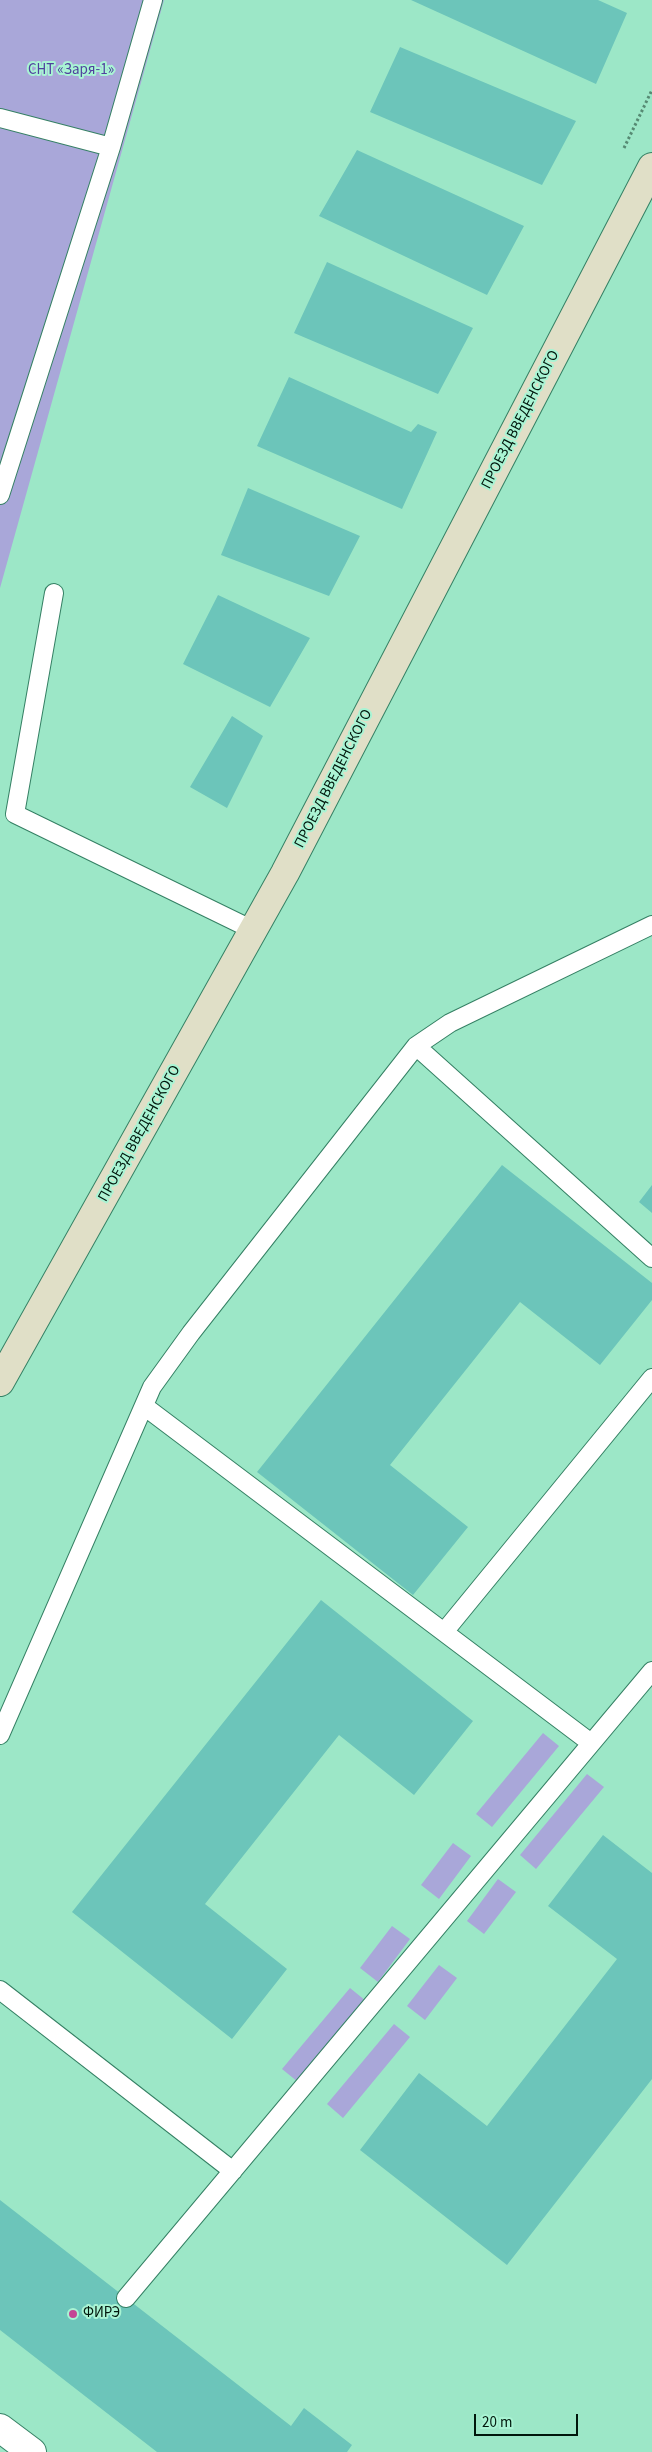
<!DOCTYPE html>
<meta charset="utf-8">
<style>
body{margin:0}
#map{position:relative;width:652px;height:2452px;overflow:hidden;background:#9ce7c7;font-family:"Source Sans 3",sans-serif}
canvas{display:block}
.scale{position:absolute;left:474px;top:2414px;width:104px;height:22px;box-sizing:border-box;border:2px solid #00170c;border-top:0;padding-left:6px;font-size:15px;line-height:18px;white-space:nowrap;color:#00170c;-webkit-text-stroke:4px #a9f4d4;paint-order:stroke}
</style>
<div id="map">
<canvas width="652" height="2452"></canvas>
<div class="scale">20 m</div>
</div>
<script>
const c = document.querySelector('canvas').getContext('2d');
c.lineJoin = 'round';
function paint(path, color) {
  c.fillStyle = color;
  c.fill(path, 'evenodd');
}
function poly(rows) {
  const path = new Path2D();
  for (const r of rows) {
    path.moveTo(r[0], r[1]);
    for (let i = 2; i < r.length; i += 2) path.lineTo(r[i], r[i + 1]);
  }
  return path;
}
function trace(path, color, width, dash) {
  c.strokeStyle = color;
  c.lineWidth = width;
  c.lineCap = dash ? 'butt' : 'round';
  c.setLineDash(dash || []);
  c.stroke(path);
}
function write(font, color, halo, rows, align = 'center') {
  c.font = font + ' "Source Sans 3",sans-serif';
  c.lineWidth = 4;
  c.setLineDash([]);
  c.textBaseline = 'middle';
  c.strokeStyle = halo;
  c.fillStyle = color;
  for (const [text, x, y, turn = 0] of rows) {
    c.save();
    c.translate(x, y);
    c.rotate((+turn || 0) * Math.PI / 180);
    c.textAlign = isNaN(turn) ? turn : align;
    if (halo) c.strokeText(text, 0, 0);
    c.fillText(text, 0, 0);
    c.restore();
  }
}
paint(poly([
 [0,0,164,0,0,588],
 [543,1733,559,1746,492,1827,476,1814],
 [587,1774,604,1787,536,1869,520,1855],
 [453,1843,471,1856,439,1899,421,1885],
 [498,1879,516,1892,484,1934,467,1921],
 [392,1926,410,1939,378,1982,360,1968],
 [439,1965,457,1978,425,2020,407,2006],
 [350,1988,366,2001,298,2082,282,2069],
 [394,2024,410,2037,343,2118,327,2104]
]), '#a9a7d9');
paint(poly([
 [411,0,598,0,627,13,596,84],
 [400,47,576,121,542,185,370,112],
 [357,150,524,226,487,295,319,216],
 [327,262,473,328,438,394,294,333],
 [289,377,411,432,418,424,437,432,402,509,257,446],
 [248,488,360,536,329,596,221,555],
 [218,595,310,638,270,707,183,664],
 [232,716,263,736,227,808,190,787],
 [502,1165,652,1283,652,1300,600,1365,520,1302,390,1465,468,1527,413,1595,257,1472],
 [652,1185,652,1213,639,1202],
 [321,1600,473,1721,414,1795,339,1735,205,1904,287,1969,232,2039,72,1912],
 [603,1835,652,1873,652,2079,507,2265,360,2150,419,2073,487,2126,617,1959,548,1906],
 [0,2200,291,2426,304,2408,352,2445,347,2452,157,2452,0,2330]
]), '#6cc5ba');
const lane = poly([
 [0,118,111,147],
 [0,495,111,147,153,0],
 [54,593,15,814,253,930],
 [416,1046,652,1258],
 [144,1406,591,1743],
 [444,1632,652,1378],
 [0,1735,152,1387,191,1333,416,1046,450,1023,652,925],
 [0,1990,233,2171],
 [126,2298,652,1671]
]);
const street = poly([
 [0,2428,32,2452]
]);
const secondary = poly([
 [0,1382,285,873,652,167]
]);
trace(lane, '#358064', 20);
trace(street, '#358064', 30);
trace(secondary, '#358064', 30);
trace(poly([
 [624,148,652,90]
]), '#568a73', 3, [2.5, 2.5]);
trace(lane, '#fff', 18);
trace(street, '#fff', 28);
trace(secondary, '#e0dfc7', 28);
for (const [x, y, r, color] of [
 [73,2314,5,"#c44695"]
]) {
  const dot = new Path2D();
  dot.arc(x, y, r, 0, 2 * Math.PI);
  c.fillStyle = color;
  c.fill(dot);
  trace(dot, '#a9f4d4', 2);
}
write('15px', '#4f419d', '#a9f4d4', [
 ["СНТ «Заря-1»",71,71]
]);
write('15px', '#00170c', '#a9f4d4', [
 ["ПРОЕЗД ВВЕДЕНСКОГО",521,420,-63],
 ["ПРОЕЗД ВВЕДЕНСКОГО",334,779,-63],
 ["ПРОЕЗД ВВЕДЕНСКОГО",140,1134,-61]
]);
write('15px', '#00170c', '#a9f4d4', [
 ["ФИРЭ",83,2314]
], 'left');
</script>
